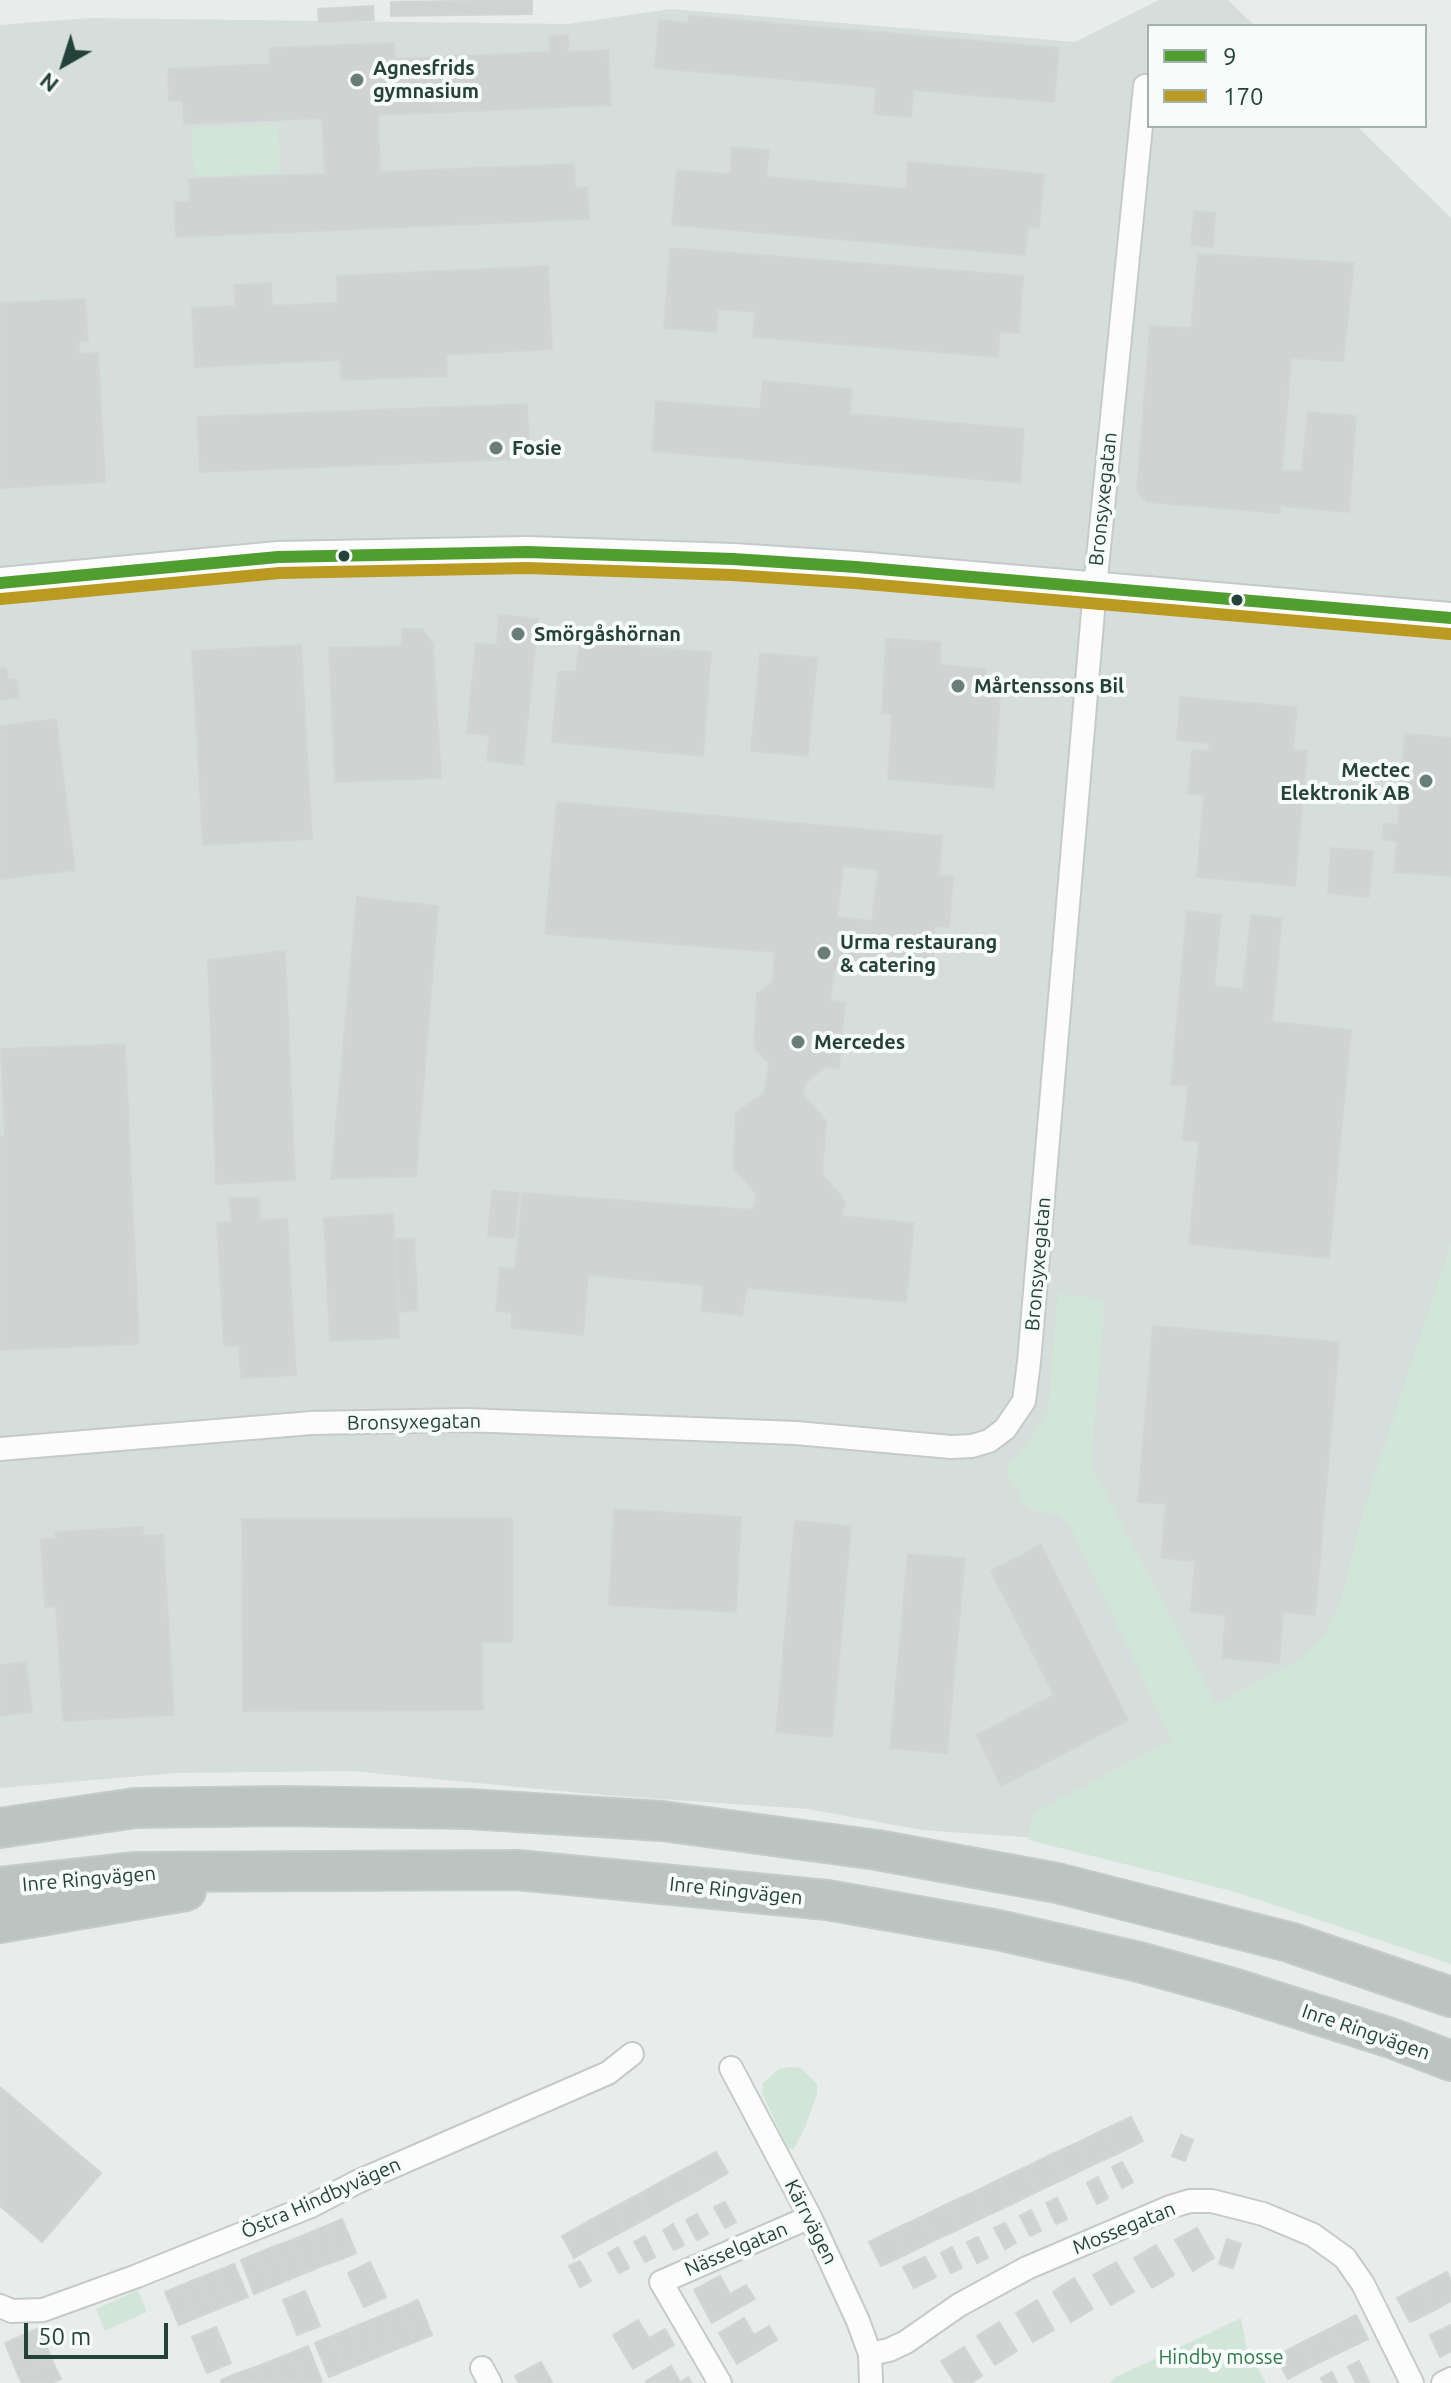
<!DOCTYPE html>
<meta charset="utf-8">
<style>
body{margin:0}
#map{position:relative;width:1451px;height:2383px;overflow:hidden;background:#e8edeb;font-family:Ubuntu,sans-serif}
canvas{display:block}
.legend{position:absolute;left:1147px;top:24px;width:280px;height:104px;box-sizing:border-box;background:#f7fbf9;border:2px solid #a3b1ad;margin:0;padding:10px 14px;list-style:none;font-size:24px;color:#24423a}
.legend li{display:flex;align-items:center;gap:16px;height:40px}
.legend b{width:40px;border:2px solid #a3b1ad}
.north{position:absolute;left:24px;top:24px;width:80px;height:80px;-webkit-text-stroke:6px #f7fbf9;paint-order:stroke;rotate:219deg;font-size:22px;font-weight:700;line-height:32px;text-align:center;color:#24423a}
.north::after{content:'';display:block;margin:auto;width:28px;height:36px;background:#24423a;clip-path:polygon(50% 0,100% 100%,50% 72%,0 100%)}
.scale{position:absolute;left:24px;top:2323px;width:144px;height:36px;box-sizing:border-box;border:4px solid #24423a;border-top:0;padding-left:10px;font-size:24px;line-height:28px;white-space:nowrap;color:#24423a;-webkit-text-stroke:6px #f7fbf9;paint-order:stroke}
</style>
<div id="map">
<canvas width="1451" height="2383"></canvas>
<ul class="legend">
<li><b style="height:10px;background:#509e2f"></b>9</li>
<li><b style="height:10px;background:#ba9a20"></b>170</li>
</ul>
<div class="north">N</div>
<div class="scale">50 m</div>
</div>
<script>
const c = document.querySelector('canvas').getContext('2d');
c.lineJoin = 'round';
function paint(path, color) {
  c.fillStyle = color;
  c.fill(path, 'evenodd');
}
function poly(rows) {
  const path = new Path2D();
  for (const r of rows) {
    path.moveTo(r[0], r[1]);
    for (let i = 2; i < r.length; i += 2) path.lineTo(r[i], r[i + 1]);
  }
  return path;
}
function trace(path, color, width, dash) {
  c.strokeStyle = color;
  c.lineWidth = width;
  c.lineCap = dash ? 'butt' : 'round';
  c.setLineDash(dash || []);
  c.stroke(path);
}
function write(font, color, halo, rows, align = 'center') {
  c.font = font + ' Ubuntu,sans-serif';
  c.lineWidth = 8;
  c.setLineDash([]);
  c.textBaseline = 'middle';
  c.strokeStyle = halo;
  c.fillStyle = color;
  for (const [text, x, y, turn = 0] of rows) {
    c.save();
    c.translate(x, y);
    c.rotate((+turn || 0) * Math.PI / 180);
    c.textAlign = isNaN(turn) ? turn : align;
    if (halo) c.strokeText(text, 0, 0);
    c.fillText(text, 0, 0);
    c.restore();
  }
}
paint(poly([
 [1159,0,1228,0,1255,26,1149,26,1149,126,1357,126,1451,218,1451,1958,1309,1912,1037,1838,922,1830,807,1809,603,1795,351,1771,178,1773,0,1788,0,25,89,18,568,24,670,9,1075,42]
]), '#d6dedb');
paint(poly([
 [274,125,278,128,280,169,277,173,198,176,194,173,191,132,195,128],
 [1451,1243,1451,1964,1232,1891,1028,1840,1034,1812,1172,1740,1069,1523,1056,1514,1031,1510,1023,1501,1007,1473,1009,1463,1020,1454,1048,1412,1058,1294,1105,1299,1091,1465,1216,1704,1302,1658,1323,1636,1339,1608,1365,1506],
 [790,2067,801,2068,817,2084,817,2095,806,2125,794,2149,788,2149,762,2093,763,2083,770,2077,779,2069],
 [138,2290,147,2312,105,2331,96,2309],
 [1241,2318,1246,2345,1266,2383,1110,2383,1114,2378]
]), '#d1e6d8');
const building = poly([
 [532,0,532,14,391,16,391,2,532,0],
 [373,6,374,20,319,22,318,9,373,6],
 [689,16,1059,48,1054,102,913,90,911,117,874,114,876,87,655,68,659,20,689,23,689,16],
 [568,35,568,52,608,50,611,105,378,115,380,172,574,164,575,188,587,187,589,219,176,237,174,202,190,202,189,179,325,174,322,118,184,124,183,100,169,101,168,69,270,64,270,48,394,43,395,59,550,52,549,36,568,35],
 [732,147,769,150,766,177,906,189,908,162,1044,174,1039,228,1028,227,1025,255,672,225,677,170,730,174,732,147],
 [1194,211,1215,213,1213,247,1191,245,1194,211],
 [670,248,1023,276,1019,333,1000,332,998,357,753,337,755,312,718,309,716,332,664,328,670,248],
 [1198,254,1354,263,1343,361,1291,358,1282,470,1302,471,1308,412,1356,416,1349,512,1280,506,1280,513,1147,502,1137,491,1150,326,1191,328,1198,254],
 [548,266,552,349,446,355,447,376,341,380,340,360,195,367,192,308,235,306,234,285,271,283,272,306,338,303,337,276,548,266],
 [85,299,88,341,79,341,79,354,98,353,105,482,0,488,0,303,85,299],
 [763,381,852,389,850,414,1024,429,1020,483,652,451,656,401,760,409,763,381],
 [527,404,529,452,517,453,517,459,200,472,197,417,527,404],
 [499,615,538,619,523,765,487,761,490,735,467,733,476,643,497,645,499,615],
 [402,629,422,629,433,643,441,778,335,782,329,648,402,646,402,629],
 [886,639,940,642,940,665,986,669,983,698,1000,698,994,788,888,779,892,714,882,713,886,639],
 [580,643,711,652,703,756,552,742,558,672,576,672,580,643],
 [301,645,312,839,203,845,192,651,301,645],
 [760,653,817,658,808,756,751,751,760,653],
 [0,668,6,668,8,681,16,679,19,698,0,700,0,668],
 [1180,697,1297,707,1293,750,1307,751,1295,886,1197,877,1204,795,1188,794,1192,750,1209,751,1209,743,1177,740,1180,697],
 [56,719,75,870,0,879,0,726,56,719],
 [1405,734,1451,738,1451,876,1394,872,1397,841,1382,839,1384,824,1398,825,1405,734],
 [557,802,942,836,939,876,953,876,949,927,935,926,932,966,848,959,834,971,830,1001,845,1002,839,1069,825,1066,804,1085,803,1095,826,1121,822,1174,846,1202,841,1216,914,1223,906,1302,747,1288,742,1315,702,1311,703,1285,588,1275,583,1335,512,1328,512,1312,496,1311,500,1267,515,1269,522,1193,753,1210,757,1195,733,1167,736,1113,764,1093,769,1063,754,1047,757,993,773,982,775,952,545,934,557,802],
 [843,866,878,870,872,921,837,917,843,866],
 [1331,848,1373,851,1369,897,1328,893,1331,848],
 [357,897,438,906,416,1176,331,1179,357,897],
 [1187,911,1221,915,1214,986,1243,989,1251,915,1282,918,1272,1022,1351,1030,1329,1258,1189,1244,1199,1142,1183,1140,1188,1086,1171,1085,1187,911],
 [285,951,295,1180,216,1184,208,960,285,951],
 [125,1044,139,1344,0,1350,0,1137,5,1137,1,1049,125,1044],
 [492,1191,519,1193,515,1238,488,1236,492,1191],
 [259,1197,260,1220,287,1219,296,1375,241,1378,239,1345,224,1346,217,1223,231,1222,230,1198,259,1197],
 [393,1214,399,1338,330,1341,324,1218,393,1214],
 [414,1238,418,1310,400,1312,396,1239,414,1238],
 [1153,1326,1339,1342,1315,1615,1283,1612,1279,1663,1222,1658,1226,1615,1191,1612,1195,1561,1161,1558,1166,1504,1138,1502,1153,1326],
 [614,1509,741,1517,736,1612,609,1605,614,1509],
 [512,1518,512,1642,482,1642,483,1710,243,1711,242,1519,512,1518],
 [795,1521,851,1526,832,1737,776,1732,795,1521],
 [143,1527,143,1536,163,1535,174,1715,63,1721,56,1606,45,1607,41,1539,56,1538,55,1532,143,1527],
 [1041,1545,1128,1720,1001,1786,977,1735,1054,1695,991,1571,1041,1545],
 [908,1554,965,1558,947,1753,890,1748,908,1554],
 [26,1662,32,1712,0,1716,0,1665,26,1662],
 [0,2087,101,2173,42,2242,0,2206,0,2087],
 [1131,2117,1143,2141,1117,2154,1105,2129,1131,2117],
 [1105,2129,1117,2154,1090,2166,1079,2142,1105,2129],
 [1181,2135,1193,2140,1185,2161,1172,2156,1181,2135],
 [1079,2142,1090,2166,1064,2179,1052,2154,1079,2142],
 [716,2152,728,2173,702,2188,690,2166,716,2152],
 [1052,2154,1064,2179,1038,2191,1026,2167,1052,2154],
 [1122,2162,1133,2182,1122,2188,1112,2167,1122,2162],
 [690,2166,702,2188,676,2202,664,2180,690,2166],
 [1026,2167,1038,2191,1012,2204,1000,2179,1026,2167],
 [1098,2177,1108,2198,1097,2204,1087,2183,1098,2177],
 [1000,2179,1012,2204,986,2216,974,2192,1000,2179],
 [664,2180,676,2202,651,2216,639,2194,664,2180],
 [974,2192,986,2216,959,2229,947,2204,974,2192],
 [639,2194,651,2216,625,2230,613,2208,639,2194],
 [1057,2198,1067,2219,1056,2224,1046,2203,1057,2198],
 [725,2202,736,2222,725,2228,714,2207,725,2202],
 [947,2204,959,2229,933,2241,921,2217,947,2204],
 [613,2208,625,2230,599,2244,587,2222,613,2208],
 [1031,2210,1041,2231,1030,2236,1020,2216,1031,2210],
 [697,2214,708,2234,697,2240,686,2220,697,2214],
 [921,2217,933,2241,907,2254,895,2229,921,2217],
 [342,2219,356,2253,339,2260,326,2226,342,2219],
 [587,2222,599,2244,574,2258,562,2236,587,2222],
 [1005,2223,1016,2243,1005,2249,994,2228,1005,2223],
 [673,2224,684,2245,674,2250,663,2230,673,2224],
 [326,2226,339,2260,322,2266,309,2233,326,2226],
 [1197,2228,1214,2258,1193,2271,1175,2240,1197,2228],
 [895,2229,907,2254,881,2266,869,2242,895,2229],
 [309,2233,322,2266,305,2273,292,2240,309,2233],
 [645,2236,655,2257,645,2262,634,2242,645,2236],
 [978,2237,988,2258,977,2263,967,2242,978,2237],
 [1227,2239,1241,2244,1233,2268,1219,2264,1227,2239],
 [292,2240,305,2273,288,2280,275,2246,292,2240],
 [1156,2245,1174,2275,1152,2288,1134,2258,1156,2245],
 [275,2246,288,2280,271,2287,258,2253,275,2246],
 [618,2247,629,2268,619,2273,608,2253,618,2247],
 [952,2247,962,2268,951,2273,941,2253,952,2247],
 [258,2253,271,2287,254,2294,241,2260,258,2253],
 [925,2257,936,2277,914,2288,903,2267,925,2257],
 [580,2261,591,2281,580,2287,569,2266,580,2261],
 [370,2262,386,2297,364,2307,348,2273,370,2262],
 [1116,2262,1134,2292,1111,2305,1093,2275,1116,2262],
 [234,2264,248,2297,230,2304,217,2271,234,2264],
 [217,2271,230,2304,213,2311,199,2278,217,2271],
 [1447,2272,1451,2280,1451,2301,1435,2310,1422,2285,1447,2272],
 [720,2276,730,2294,746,2285,755,2299,712,2323,694,2290,720,2276],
 [199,2278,213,2311,196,2318,182,2285,199,2278],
 [1074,2278,1093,2309,1071,2322,1053,2292,1074,2278],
 [182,2285,196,2318,179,2325,165,2292,182,2285],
 [1422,2285,1435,2310,1410,2322,1397,2298,1422,2285],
 [305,2291,320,2326,297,2335,283,2300,305,2291],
 [418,2300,432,2335,415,2342,400,2308,418,2300],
 [1037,2300,1054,2330,1033,2342,1016,2313,1037,2300],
 [400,2308,415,2342,397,2349,383,2315,400,2308],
 [383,2315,397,2349,380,2356,366,2322,383,2315],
 [1356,2315,1368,2339,1341,2352,1329,2329,1356,2315],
 [744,2318,754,2335,769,2326,777,2340,737,2364,719,2333,744,2318],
 [638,2320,649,2338,665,2329,674,2345,633,2369,613,2335,638,2320],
 [366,2322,380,2356,363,2363,349,2329,366,2322],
 [999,2322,1017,2351,995,2365,977,2336,999,2322],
 [1451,2325,1451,2351,1440,2357,1430,2335,1451,2325],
 [216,2327,231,2363,207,2373,192,2337,216,2327],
 [39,2328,46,2345,12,2360,5,2343,39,2328],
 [349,2329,363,2363,346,2370,332,2336,349,2329],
 [1329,2329,1341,2352,1314,2365,1303,2342,1329,2329],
 [332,2336,346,2370,329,2377,315,2343,332,2336],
 [1303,2342,1314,2365,1288,2379,1276,2356,1303,2342],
 [46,2345,53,2362,19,2377,12,2360,46,2345],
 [308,2346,322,2381,317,2383,303,2383,291,2353,308,2346],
 [964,2347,982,2376,971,2383,955,2383,941,2361,964,2347],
 [291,2353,303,2383,282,2383,273,2360,291,2353],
 [273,2360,282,2383,262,2383,256,2367,273,2360],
 [1359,2361,1369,2382,1368,2383,1356,2383,1348,2367,1359,2361],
 [53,2362,61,2379,52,2383,22,2383,19,2377,53,2362],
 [541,2362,552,2382,519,2383,515,2376,541,2362],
 [671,2366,680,2382,688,2377,692,2383,647,2383,646,2381,671,2366],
 [256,2367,262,2383,242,2383,238,2373,256,2367],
 [1332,2372,1337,2383,1323,2383,1321,2378,1332,2372],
 [238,2373,242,2383,222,2383,221,2380,238,2373]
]);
paint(building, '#cfd4d2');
trace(building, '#d1d6d4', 2);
const street = poly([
 [0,1449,311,1423,466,1420,796,1433,951,1447,972,1446,989,1441,1005,1429,1024,1401,1029,1362,1095,588,1145,86],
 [731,2068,810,2217,858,2321,870,2354,871,2383],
 [0,2306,12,2311,43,2310,137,2276,311,2206,357,2182,608,2073,632,2054],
 [870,2354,889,2350,906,2342,959,2305,1027,2268,1170,2207,1190,2201,1212,2201,1263,2214,1294,2227,1313,2235,1345,2258,1363,2284,1412,2383],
 [482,2368,490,2383],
 [720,2383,661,2282,810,2217],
 [1443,2383,1451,2379]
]);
const secondary = poly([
 [0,583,278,557,527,552,733,559,856,567,1451,618]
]);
const highway = poly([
 [0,1828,135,1808,282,1806,469,1809,662,1821,877,1850,1057,1883,1289,1942,1451,1997],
 [0,1887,134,1872,518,1870,827,1900,998,1930,1139,1962,1233,1988,1391,2038,1451,2061],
 [0,1923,186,1891]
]);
trace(street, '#c5cac8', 26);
trace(secondary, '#c3cbc8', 34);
trace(highway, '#c3ccc9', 42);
trace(street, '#fcfcfc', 22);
trace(secondary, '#fcfcfc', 30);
trace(highway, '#bcc4c2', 38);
trace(poly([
 [0,583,278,557,527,552,733,559,856,567,1451,618]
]), '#509e2f', 12);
trace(poly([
 [1,599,279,573,527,568,732,575,855,583,1450,634]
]), '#ba9a20', 12);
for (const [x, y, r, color] of [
 [357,80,8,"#697e78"],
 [496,448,8,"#697e78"],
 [344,556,7,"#24423a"],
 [1237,600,7,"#24423a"],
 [518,634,8,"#697e78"],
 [958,686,8,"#697e78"],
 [1426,781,8,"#697e78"],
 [824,953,8,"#697e78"],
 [798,1042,8,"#697e78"]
]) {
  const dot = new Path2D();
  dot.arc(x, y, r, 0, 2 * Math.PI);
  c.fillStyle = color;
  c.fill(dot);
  trace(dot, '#f7fbf9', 3);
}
write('bold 20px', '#24423a', '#f7fbf9', [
 ["Agnesfrids",373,68],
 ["gymnasium",373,91],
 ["Fosie",512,448],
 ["Smörgåshörnan",534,634],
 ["Mårtenssons Bil",974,686],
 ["Mectec",1410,770,"right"],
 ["Elektronik AB",1410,793,"right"],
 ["Urma restaurang",840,942],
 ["& catering",840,965],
 ["Mercedes",814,1042]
], 'left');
write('20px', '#24423a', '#f7fbf9', [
 ["Bronsyxegatan",1103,499,-84],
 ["Bronsyxegatan",1038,1264,-85],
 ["Bronsyxegatan",414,1422,-1],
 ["Inre Ringvägen",89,1879,-5],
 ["Inre Ringvägen",736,1891,6],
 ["Inre Ringvägen",1366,2032,19],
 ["Östra Hindbyvägen",321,2198,-24],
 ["Kärrvägen",811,2222,63],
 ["Mossegatan",1124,2228,-22],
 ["Nässelgatan",736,2249,-23]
]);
write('20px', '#2d7a4b', '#f7fbf9', [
 ["Hindby mosse",1221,2357]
]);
</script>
